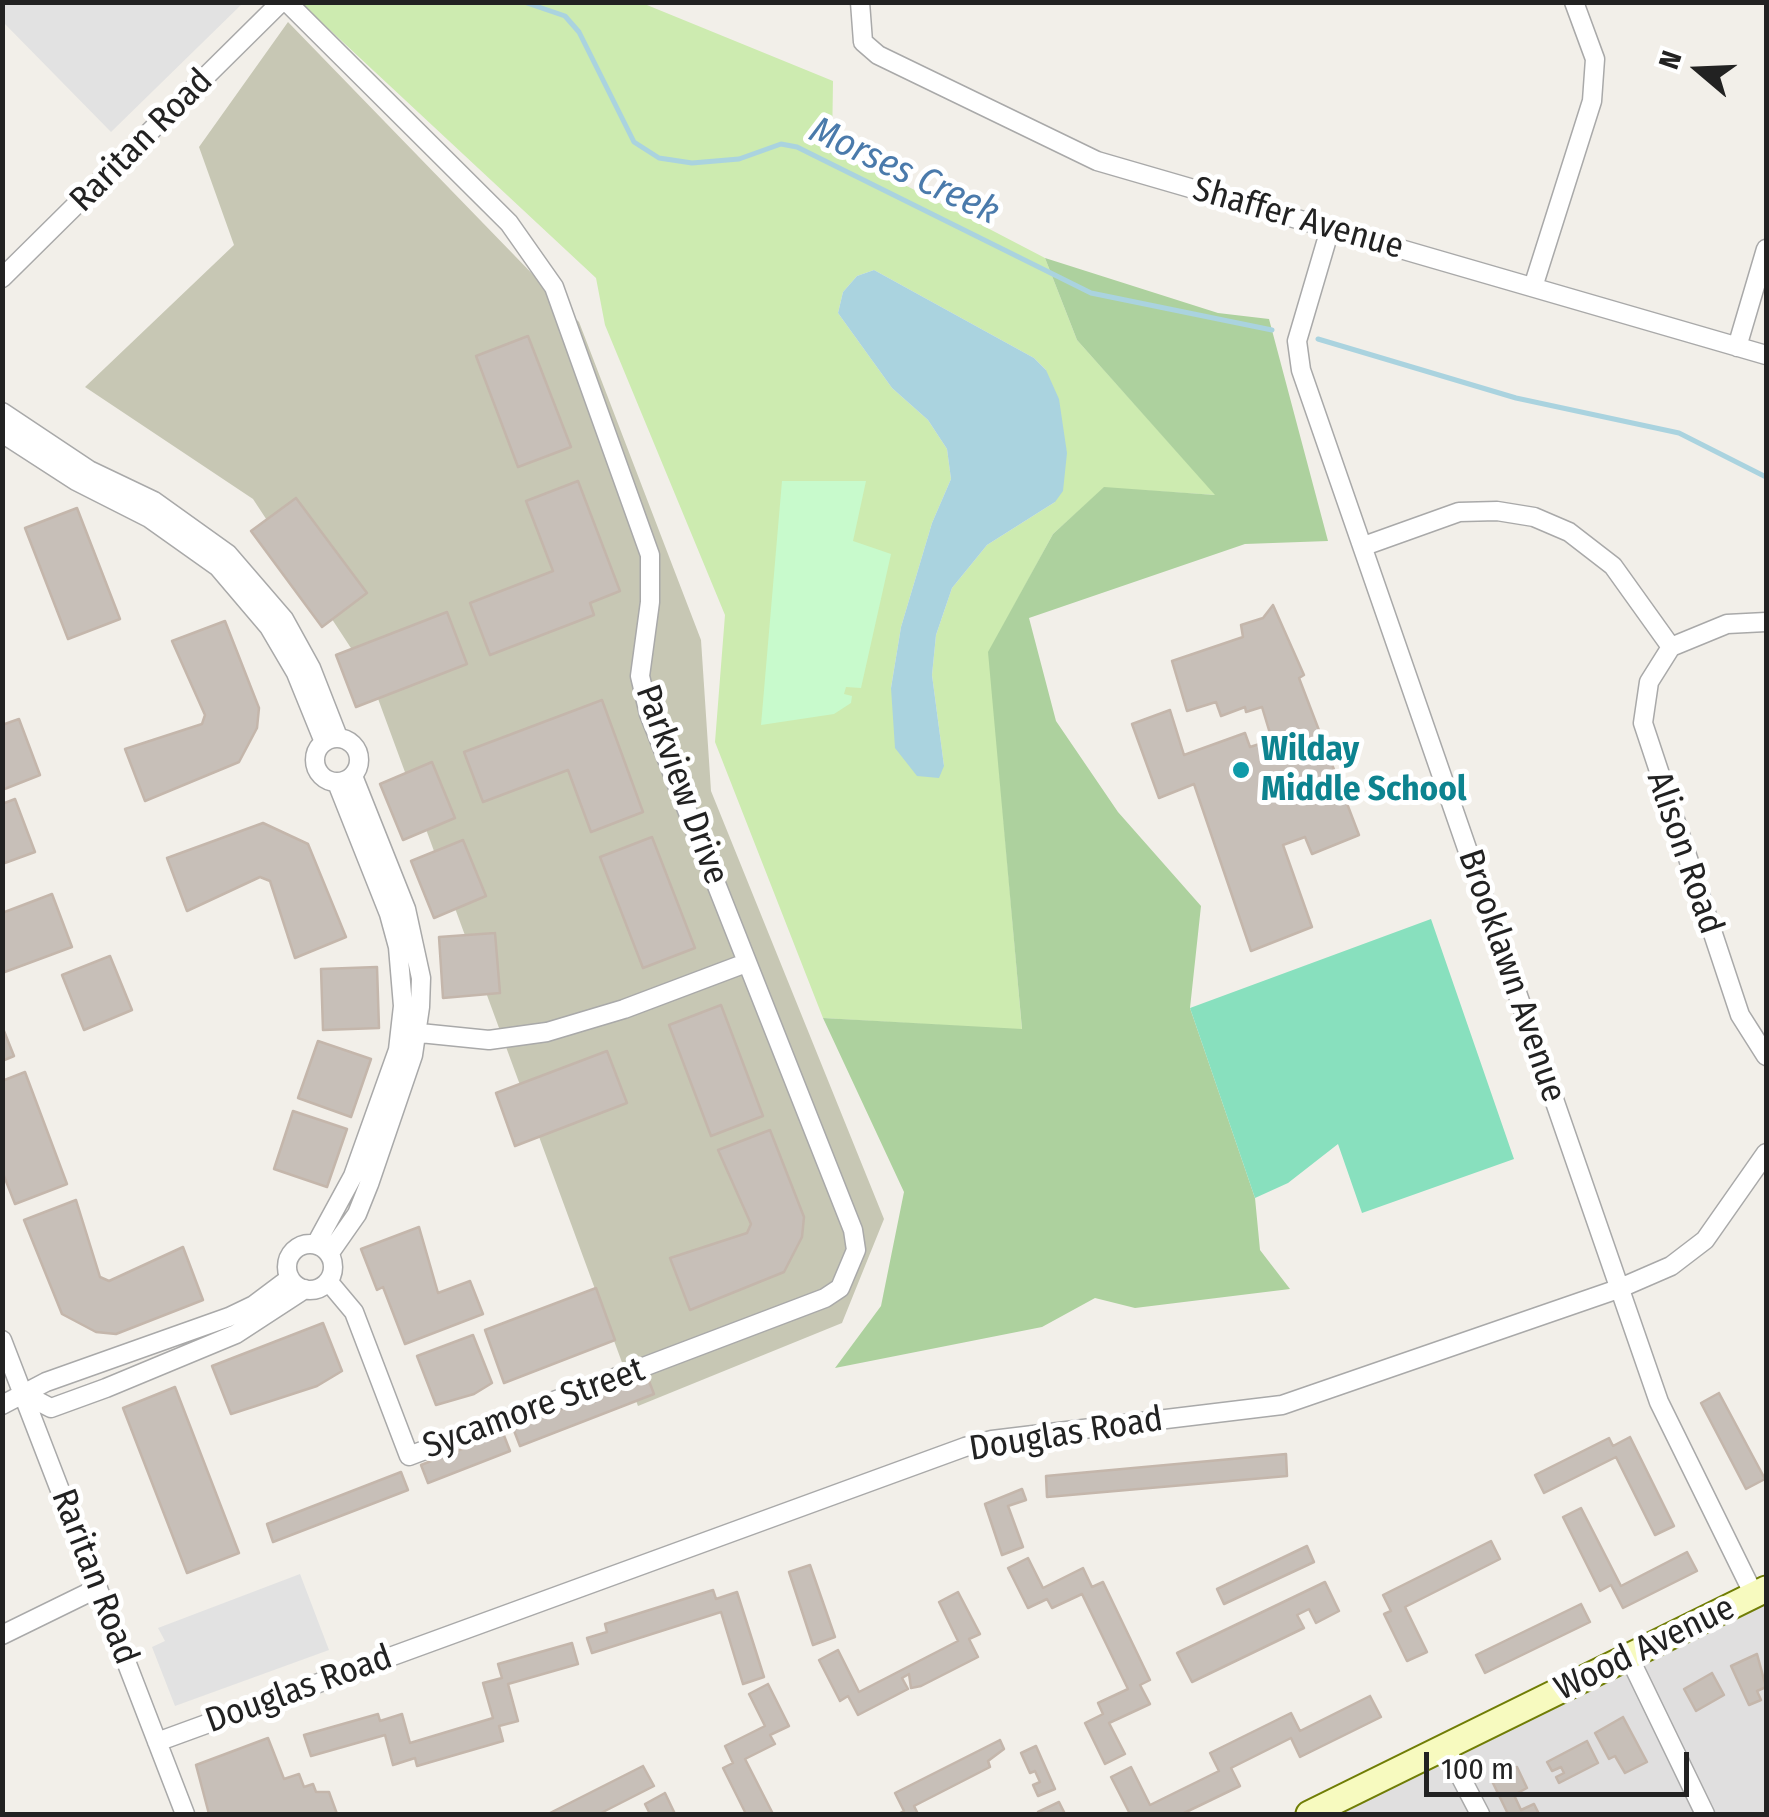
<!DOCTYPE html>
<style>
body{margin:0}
#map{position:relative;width:1769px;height:1817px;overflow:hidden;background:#f2efe9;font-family:"Fira Sans Condensed",sans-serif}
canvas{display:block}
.frame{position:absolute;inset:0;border:5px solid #222;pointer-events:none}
.north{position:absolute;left:1649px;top:20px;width:100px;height:100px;-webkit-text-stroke:8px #fff;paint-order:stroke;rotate:289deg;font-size:28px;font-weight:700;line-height:40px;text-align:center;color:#222}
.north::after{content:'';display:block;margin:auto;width:35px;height:45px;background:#222;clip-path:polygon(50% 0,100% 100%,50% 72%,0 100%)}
.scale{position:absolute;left:1424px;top:1752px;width:265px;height:45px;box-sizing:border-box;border:5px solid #222;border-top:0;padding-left:12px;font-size:30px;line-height:35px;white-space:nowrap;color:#222;-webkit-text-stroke:8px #fff;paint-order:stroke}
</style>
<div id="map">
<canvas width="1769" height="1817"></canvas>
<div class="frame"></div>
<div class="north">N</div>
<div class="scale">100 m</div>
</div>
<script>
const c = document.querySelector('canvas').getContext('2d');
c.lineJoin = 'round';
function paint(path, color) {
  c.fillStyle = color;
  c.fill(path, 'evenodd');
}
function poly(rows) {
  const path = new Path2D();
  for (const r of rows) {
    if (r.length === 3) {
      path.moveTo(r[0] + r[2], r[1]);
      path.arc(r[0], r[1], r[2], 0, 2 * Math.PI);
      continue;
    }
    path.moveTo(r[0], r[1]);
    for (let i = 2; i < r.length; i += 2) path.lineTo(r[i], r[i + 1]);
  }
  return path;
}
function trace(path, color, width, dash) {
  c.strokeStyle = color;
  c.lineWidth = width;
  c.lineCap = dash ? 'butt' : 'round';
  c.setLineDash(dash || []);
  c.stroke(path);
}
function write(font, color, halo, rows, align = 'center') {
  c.font = font + ' "Fira Sans Condensed",sans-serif';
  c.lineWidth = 10;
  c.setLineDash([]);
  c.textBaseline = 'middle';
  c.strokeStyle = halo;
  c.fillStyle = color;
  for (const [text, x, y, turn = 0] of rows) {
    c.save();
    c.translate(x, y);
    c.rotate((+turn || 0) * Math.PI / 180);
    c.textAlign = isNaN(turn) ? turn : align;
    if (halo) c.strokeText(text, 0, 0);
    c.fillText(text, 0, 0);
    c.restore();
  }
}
paint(poly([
 [1766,1600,1766,1814,1331,1814]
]), '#e0dfdf');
paint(poly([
 [288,22,579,322,701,640,711,791,884,1219,842,1323,638,1406,370,677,253,499,85,387,234,245,199,147]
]), '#c7c7b4');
paint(poly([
 [301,3,642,3,833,81,832,147,1045,258,1077,340,1216,495,1104,488,1053,534,989,652,1022,1030,823,1018,715,742,725,615,605,325,596,278],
 [874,270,1034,358,1046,370,1055,502,987,545,952,588,936,635,932,675,944,766,891,688,901,627,932,523,951,479,947,449,928,420,892,388,838,313,843,292,857,276]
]), '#cdebb0');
paint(poly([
 [1045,258,1218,313,1269,319,1328,541,1245,544,1029,618,1056,721,1118,812,1201,906,1190,1008,1255,1198,1260,1250,1290,1289,1135,1308,1095,1298,1042,1327,835,1368,881,1306,904,1192,823,1018,1022,1029,988,652,1053,534,1104,487,1215,495,1077,340]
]), '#add19e');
paint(poly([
 [782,481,866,481,853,541,891,554,861,688,846,687,844,694,852,696,851,703,834,714,761,725]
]), '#c8facc');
paint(poly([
 [1431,919,1514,1159,1362,1213,1338,1144,1288,1183,1255,1198,1190,1008]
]), '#88e0be');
paint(poly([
 [2,3,3,2,243,3,111,132,3,22],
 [300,1574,329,1650,175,1706,152,1647,165,1641,158,1628]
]), '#e2e2e2');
paint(poly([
 [874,270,1034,358,1046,370,1059,399,1067,453,1063,491,1055,502,987,545,952,588,936,635,932,675,944,766,939,778,917,776,895,748,891,688,901,627,932,523,951,479,947,449,928,420,892,388,838,313,843,292,857,276]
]), '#aad3df');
trace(poly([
 [524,2,565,16,579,32,634,142,659,158,692,163,739,159,781,144,797,147,1091,293,1272,330],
 [1318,339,1516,398,1679,433,1766,477]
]), '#aad3df', 5);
const building = poly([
 [528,336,571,447,518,467,476,356,528,336],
 [578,481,620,591,590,603,594,615,490,655,470,603,553,571,526,501,578,481],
 [296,498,367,593,322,627,251,531,296,498],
 [77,508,120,619,68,639,25,528,77,508],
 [1273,605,1304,675,1299,678,1359,835,1312,854,1305,837,1283,845,1312,927,1251,951,1194,784,1159,798,1132,724,1170,710,1184,755,1245,733,1250,747,1272,740,1262,707,1246,712,1245,707,1221,716,1216,702,1187,711,1172,661,1243,637,1241,625,1263,618,1273,605],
 [447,612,467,664,356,707,336,655,447,612],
 [225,621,259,708,257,728,239,762,145,801,125,749,202,724,205,715,172,641,225,621],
 [602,700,643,812,591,832,568,770,483,802,464,752,602,700],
 [19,719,40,775,2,790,2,725,19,719],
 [432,762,455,818,403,840,380,784,432,762],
 [15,799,35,852,2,864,2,804,15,799],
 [263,823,308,844,346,937,295,958,270,881,260,877,187,911,167,858,263,823],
 [652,837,695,948,643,968,600,857,652,837],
 [463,840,486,896,434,918,411,861,463,840],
 [52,894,72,947,2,973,2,913,52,894],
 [495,933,500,993,443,998,439,937,495,933],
 [110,956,132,1010,84,1030,62,975,110,956],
 [377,967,379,1028,323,1030,321,969,377,967],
 [721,1005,763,1116,711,1136,669,1025,721,1005],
 [2,1026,14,1056,2,1061,2,1026],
 [318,1041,371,1059,351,1117,298,1098,318,1041],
 [607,1051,627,1103,515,1146,496,1093,607,1051],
 [25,1072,67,1184,15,1204,2,1171,2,1081,25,1072],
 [293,1111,347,1129,327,1187,274,1169,293,1111],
 [770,1130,804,1217,802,1237,784,1272,690,1310,670,1258,747,1233,751,1224,718,1150,770,1130],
 [76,1200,100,1277,109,1281,183,1247,203,1300,116,1334,96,1332,62,1314,24,1220,76,1200],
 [419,1227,438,1293,470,1281,483,1314,405,1344,383,1287,377,1290,361,1249,419,1227],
 [596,1288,615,1340,504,1383,485,1330,596,1288],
 [323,1323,342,1371,317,1386,231,1414,212,1366,323,1323],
 [473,1335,492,1383,474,1394,436,1405,417,1356,473,1335],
 [647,1376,654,1394,520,1446,513,1428,647,1376],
 [175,1387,239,1553,187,1573,123,1408,175,1387],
 [1719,1393,1765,1479,1746,1489,1701,1403,1719,1393],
 [503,1433,510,1451,428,1483,421,1465,503,1433],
 [1630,1437,1674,1526,1655,1535,1616,1457,1544,1493,1535,1475,1609,1438,1613,1446,1630,1437],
 [1286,1454,1287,1476,1047,1497,1046,1476,1286,1454],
 [401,1472,408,1490,273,1542,267,1524,401,1472],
 [1022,1489,1026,1500,1008,1506,1023,1547,1002,1555,985,1504,1022,1489],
 [1581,1508,1621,1586,1687,1552,1697,1571,1623,1608,1611,1585,1600,1591,1563,1517,1581,1508],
 [1491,1541,1500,1559,1405,1607,1427,1652,1407,1661,1384,1614,1391,1611,1383,1595,1491,1541],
 [1307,1546,1314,1562,1224,1604,1217,1589,1307,1546],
 [1028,1558,1043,1588,1083,1568,1092,1587,1103,1582,1150,1680,1140,1685,1150,1704,1109,1723,1125,1754,1105,1764,1085,1723,1103,1714,1098,1703,1128,1689,1082,1594,1052,1608,1047,1599,1028,1608,1008,1568,1028,1558],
 [810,1565,835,1637,813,1645,789,1572,810,1565],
 [1325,1582,1339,1611,1316,1623,1309,1609,1297,1615,1304,1628,1192,1682,1177,1653,1325,1582],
 [713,1590,716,1599,737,1592,764,1677,743,1684,721,1612,592,1653,587,1638,607,1632,605,1624,713,1590],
 [958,1592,980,1634,969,1639,978,1657,921,1686,911,1688,909,1674,902,1678,908,1689,858,1715,848,1696,840,1701,819,1660,838,1650,859,1692,958,1641,939,1602,958,1592],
 [1581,1604,1590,1622,1485,1673,1476,1655,1581,1604],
 [572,1643,578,1664,508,1684,518,1721,499,1726,503,1741,417,1766,415,1758,393,1765,385,1735,311,1756,304,1735,378,1714,380,1721,402,1714,410,1743,493,1718,483,1683,502,1678,498,1664,572,1643],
 [1757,1654,1766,1687,1757,1691,1761,1700,1749,1705,1731,1666,1757,1654],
 [1712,1673,1724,1695,1696,1711,1684,1689,1712,1673],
 [768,1684,789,1726,770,1735,775,1744,745,1759,773,1814,746,1814,723,1768,733,1763,725,1746,765,1726,749,1694,768,1684],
 [1370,1696,1381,1717,1300,1757,1291,1738,1231,1768,1240,1786,1182,1814,1130,1814,1111,1777,1131,1767,1150,1805,1219,1771,1210,1753,1291,1713,1300,1731,1370,1696],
 [1623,1717,1647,1762,1625,1773,1615,1756,1609,1759,1595,1733,1623,1717],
 [268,1738,284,1779,299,1774,304,1787,313,1784,316,1792,329,1792,337,1814,209,1814,196,1765,268,1738],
 [1000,1740,1004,1749,988,1761,990,1767,914,1806,918,1814,898,1814,904,1811,895,1793,1000,1740],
 [1587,1741,1598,1763,1559,1783,1556,1777,1564,1773,1561,1767,1552,1771,1547,1762,1587,1741],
 [1036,1746,1055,1789,1038,1796,1033,1785,1040,1782,1035,1771,1030,1773,1021,1753,1036,1746],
 [643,1766,654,1786,599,1814,548,1814,643,1766],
 [1517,1767,1527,1788,1514,1795,1521,1810,1534,1804,1539,1814,1508,1814,1491,1779,1517,1767],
 [665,1793,675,1814,650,1814,645,1804,665,1793],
 [1059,1802,1065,1814,1040,1814,1038,1812,1059,1802]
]);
paint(building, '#c7bfb8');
trace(building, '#c4b6ab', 2.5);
const minor = poly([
 [287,2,509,223,554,287,650,555,650,602,640,676,649,714,853,1230,856,1250,840,1288,825,1298,409,1456,354,1312,328,1281],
 [860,2,863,42,878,55,1097,161,1766,355],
 [1330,229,1297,341,1301,370,1659,1402,1754,1595],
 [2,278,281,2],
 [1533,287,1592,101,1595,59,1574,2],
 [1737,347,1766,249],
 [2,412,89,470,154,501,228,554,284,619,311,668,338,737],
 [2,433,76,481,149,518,218,567,269,627,296,673,324,742],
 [1364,546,1459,512,1497,511,1534,517,1569,532,1613,566,1671,647],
 [1766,622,1727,624,1671,647,1649,682,1643,723,1740,1015,1766,1056],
 [337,760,22],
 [410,1032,489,1040,547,1032,624,1009,746,963],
 [316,1244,353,1176,398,1050,403,1006,398,947,389,914,337,783],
 [310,1267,23],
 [329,1254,357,1214,369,1184,413,1055,420,1007,421,978,406,909,353,776],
 [2,1340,185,1814],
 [24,1394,51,1408,106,1388,236,1334,305,1289],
 [2,1405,46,1382,229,1317,254,1305,290,1278],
 [2,1635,98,1588],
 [1629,1657,1705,1814],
 [157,1742,965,1447,992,1440,1282,1405,1618,1289,1671,1266,1705,1240,1766,1153],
 [1445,1747,1480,1814]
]);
const secondary = poly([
 [1309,1814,1766,1589]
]);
trace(minor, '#a9a9a9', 21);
trace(secondary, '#707d05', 29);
trace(minor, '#fff', 18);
trace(secondary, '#f7fabf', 25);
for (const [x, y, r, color] of [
 [1241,770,10,"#0f9aa8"]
]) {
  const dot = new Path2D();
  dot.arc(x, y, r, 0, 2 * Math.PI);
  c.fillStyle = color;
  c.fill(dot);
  trace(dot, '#fff', 4);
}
write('35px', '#222', '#fff', [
 ["Raritan Road",142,141,-45],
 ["Shaffer Avenue",1298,219,16],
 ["Parkview Drive",681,785,70],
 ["Alison Road",1684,853,71],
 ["Brooklawn Avenue",1511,976,71],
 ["Sycamore Street",534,1409,-20],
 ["Douglas Road",1066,1435,-9],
 ["Raritan Road",94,1577,69],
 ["Wood Avenue",1645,1649,-26],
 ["Douglas Road",299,1690,-20]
]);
write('bold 35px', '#0d838f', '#fff', [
 ["Wilday",1261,750],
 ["Middle School",1261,790]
], 'left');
write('italic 38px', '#4a7aab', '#fff', [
 ["Morses Creek",904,172,25]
]);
</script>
